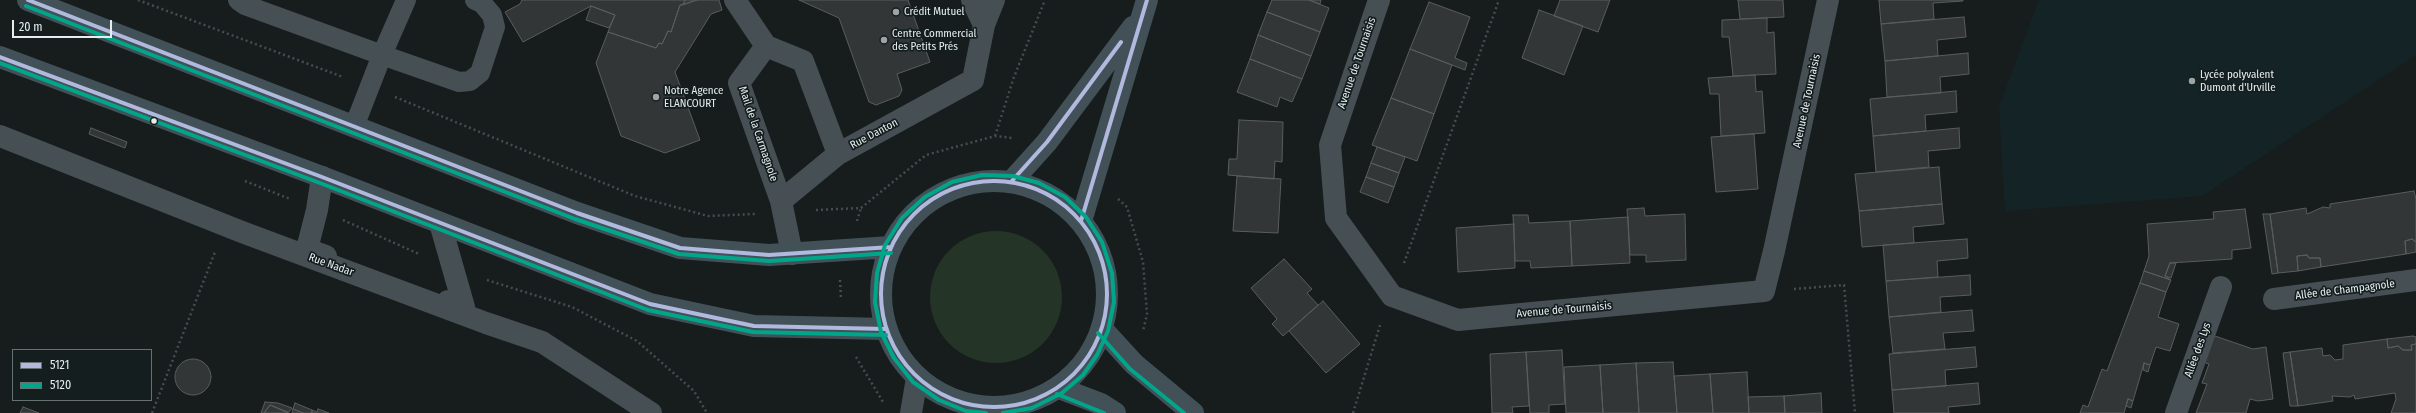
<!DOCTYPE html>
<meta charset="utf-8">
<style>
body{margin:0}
#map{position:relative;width:2416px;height:413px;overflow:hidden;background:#171c1c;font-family:"Fira Sans Condensed",sans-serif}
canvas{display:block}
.legend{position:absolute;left:12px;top:349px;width:140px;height:52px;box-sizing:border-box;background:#141e1f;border:1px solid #687172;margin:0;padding:5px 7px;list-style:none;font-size:12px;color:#e7edee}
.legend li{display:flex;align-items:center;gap:8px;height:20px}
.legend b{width:20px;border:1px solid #687172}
.scale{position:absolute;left:12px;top:20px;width:100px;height:18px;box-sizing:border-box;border:2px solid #e7edee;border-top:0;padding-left:5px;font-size:12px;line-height:14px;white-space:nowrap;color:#e7edee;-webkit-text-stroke:3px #141e1f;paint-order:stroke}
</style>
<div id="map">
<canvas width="2416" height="413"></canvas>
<ul class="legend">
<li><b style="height:5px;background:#b1b9df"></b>5121</li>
<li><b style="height:5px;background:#00a68a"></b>5120</li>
</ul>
<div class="scale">20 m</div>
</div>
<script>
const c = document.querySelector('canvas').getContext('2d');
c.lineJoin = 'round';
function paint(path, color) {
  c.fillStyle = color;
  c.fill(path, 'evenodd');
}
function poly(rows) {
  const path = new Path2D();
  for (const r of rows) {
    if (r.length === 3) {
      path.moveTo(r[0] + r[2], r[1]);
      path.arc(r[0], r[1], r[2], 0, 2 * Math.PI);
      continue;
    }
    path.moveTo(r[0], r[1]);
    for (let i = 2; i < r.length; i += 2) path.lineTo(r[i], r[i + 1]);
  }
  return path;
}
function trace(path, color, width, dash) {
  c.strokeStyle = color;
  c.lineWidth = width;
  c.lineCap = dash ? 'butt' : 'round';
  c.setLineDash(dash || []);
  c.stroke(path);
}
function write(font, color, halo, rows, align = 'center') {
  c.font = font + ' "Fira Sans Condensed",sans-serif';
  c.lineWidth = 3.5;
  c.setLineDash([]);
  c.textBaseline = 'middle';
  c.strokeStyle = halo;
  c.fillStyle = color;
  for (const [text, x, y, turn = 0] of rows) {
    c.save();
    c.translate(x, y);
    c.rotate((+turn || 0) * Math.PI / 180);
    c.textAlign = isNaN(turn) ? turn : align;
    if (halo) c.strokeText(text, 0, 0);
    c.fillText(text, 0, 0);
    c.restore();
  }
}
paint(poly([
 [2039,0,2416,0,2416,55,2202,196,2005,211,1999,107]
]), '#142426');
paint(poly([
 [996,297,66]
]), '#243427');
const building = poly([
 [522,0,685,0,683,5,680,5,671,32,668,31,662,44,659,43,656,48,608,32,615,15,591,6,523,42,505,12,520,4,522,0],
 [685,0,697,0,683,5,685,0],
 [697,0,719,0,722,10,711,14,675,72,700,140,665,153,621,136,596,63,608,32,656,48,659,43,662,44,668,31,671,32,680,5,697,0],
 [799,0,908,0,930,62,897,74,902,90,899,96,876,105,869,102,839,18,799,0],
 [1272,0,1309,0,1329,8,1320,32,1267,12,1272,0],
 [1309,0,1321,0,1320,4,1309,0],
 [1560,0,1610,0,1598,32,1554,16,1560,0],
 [1738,0,1783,0,1784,17,1740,19,1738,0],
 [1879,0,1963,0,1963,1,1933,3,1934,19,1881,24,1879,0],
 [1429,2,1470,17,1455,58,1467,63,1465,70,1410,49,1429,2],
 [591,6,615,15,609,28,586,20,591,6],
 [1539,10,1583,26,1564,75,1522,58,1539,10],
 [1267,12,1320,32,1311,56,1258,35,1267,12],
 [1964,17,1966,37,1937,40,1938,56,1885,61,1881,24,1964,17],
 [1767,18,1767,33,1774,32,1776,74,1733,76,1729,37,1722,37,1722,20,1767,18],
 [1258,35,1311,56,1302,79,1250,59,1258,35],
 [1410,49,1452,65,1434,114,1391,98,1410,49],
 [1968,53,1969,74,1940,77,1941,93,1887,97,1885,61,1968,53],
 [1250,59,1302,79,1292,102,1280,97,1277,107,1237,92,1250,59],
 [1755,75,1756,92,1762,91,1765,133,1721,136,1719,94,1710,94,1708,78,1755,75],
 [1956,91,1957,112,1925,115,1926,131,1873,136,1870,99,1956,91],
 [1391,98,1434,114,1417,161,1372,145,1391,98],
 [1239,120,1283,122,1282,162,1275,161,1274,179,1228,175,1229,159,1237,159,1239,120],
 [91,128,127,142,125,148,89,134,91,128],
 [1959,128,1960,148,1928,151,1929,167,1876,172,1873,136,1959,128],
 [1754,134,1758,189,1716,192,1711,137,1754,134],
 [1377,147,1405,157,1399,173,1371,163,1377,147],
 [1371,163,1399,173,1394,187,1366,177,1371,163],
 [1939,167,1942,204,1859,211,1855,174,1939,167],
 [1237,176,1281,179,1278,233,1233,231,1237,176],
 [1366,177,1394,187,1388,203,1360,192,1366,177],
 [2414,191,2416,199,2416,242,2412,239,2405,241,2406,254,2321,267,2320,258,2309,258,2307,255,2297,256,2298,271,2278,273,2270,214,2306,208,2307,214,2323,207,2330,208,2330,204,2414,191],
 [1942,204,1944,224,1913,227,1914,243,1862,247,1859,211,1942,204],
 [1644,208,1645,216,1685,214,1686,260,1646,262,1646,255,1630,255,1627,209,1644,208],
 [2245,209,2251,248,2232,250,2232,259,2170,263,2165,276,2171,280,2144,271,2149,256,2147,224,2214,219,2213,212,2245,209],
 [2263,214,2270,214,2278,273,2272,274,2263,214],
 [1513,215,1528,215,1529,223,1570,221,1572,266,1531,268,1530,261,1515,261,1513,215],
 [1628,217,1630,263,1572,266,1570,221,1628,217],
 [1514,224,1515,268,1458,272,1456,228,1514,224],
 [1967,239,1968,258,1937,261,1938,277,1886,281,1883,245,1967,239],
 [2412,239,2416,242,2416,252,2406,254,2405,241,2412,239],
 [2307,255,2309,258,2320,258,2321,267,2298,271,2297,256,2307,255],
 [1284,259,1312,289,1307,293,1318,305,1283,336,1272,324,1277,319,1251,288,1284,259],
 [2170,263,2176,263,2171,278,2165,276,2170,263],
 [2144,271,2171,280,2166,292,2140,283,2144,271],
 [1970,275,1971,295,1940,297,1941,312,1889,317,1886,281,1970,275],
 [2140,283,2166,292,2158,317,2179,324,2170,351,2156,347,2150,365,2144,363,2133,401,2128,399,2124,413,2080,413,2083,405,2088,407,2102,369,2107,371,2140,283],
 [1323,301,1360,344,1326,373,1289,331,1323,301],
 [1972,310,1974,331,1943,333,1945,349,1893,353,1889,317,1972,310],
 [2209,334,2253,349,2266,347,2273,399,2258,401,2250,399,2246,413,2196,413,2207,384,2202,383,2209,364,2200,361,2209,334],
 [2413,336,2416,337,2416,344,2411,345,2412,350,2403,350,2398,346,2388,348,2387,339,2413,336],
 [2387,339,2388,348,2398,346,2403,350,2412,350,2411,345,2416,344,2416,413,2391,413,2396,399,2395,393,2355,399,2354,395,2350,397,2332,396,2333,401,2298,406,2290,352,2322,348,2323,356,2330,355,2335,360,2343,359,2343,345,2387,339],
 [1975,347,1977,367,1945,370,1946,386,1892,390,1889,354,1975,347],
 [1562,350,1565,404,1549,405,1549,413,1530,413,1526,352,1562,350],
 [1526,352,1529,406,1512,407,1513,413,1492,413,1490,354,1526,352],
 [2290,352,2298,406,2290,406,2283,353,2290,352],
 [193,377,18],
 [1673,362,1677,413,1639,413,1636,363,1673,362],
 [1636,363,1639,413,1603,413,1600,365,1636,363],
 [2144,363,2150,365,2148,372,2143,370,2144,363],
 [1600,365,1603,413,1566,413,1564,367,1600,365],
 [1747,372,1749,413,1713,413,1710,374,1747,372],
 [1710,374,1713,413,1677,413,1674,376,1710,374],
 [1978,383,1980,404,1948,407,1949,413,1894,413,1892,390,1978,383],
 [1821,393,1822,413,1785,413,1784,396,1821,393],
 [1784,396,1785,413,1749,413,1748,397,1784,396],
 [2128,399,2133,401,2131,408,2126,406,2128,399],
 [265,402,278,403,292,408,288,413,270,405,264,413,261,413,265,402],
 [295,403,312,410,312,413,303,413,293,409,295,403],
 [270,405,288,412,288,413,264,413,270,405],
 [23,407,39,413,20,413,23,407],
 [293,409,303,413,292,413,293,409],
 [318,409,329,413,312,413,312,410,317,412,318,409]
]);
paint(building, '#323636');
trace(building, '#5a5d5d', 1);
trace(poly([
 [138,0,343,77],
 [395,97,635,196,708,216,755,214],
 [995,136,1014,77,1045,0],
 [245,181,290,199],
 [1118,199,1127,207,1143,262,1147,314,1143,331],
 [816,210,861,208,926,155,995,136,1012,138],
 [343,220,419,254],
 [857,221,861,208],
 [1404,263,1499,0],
 [487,280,572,307,637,341,694,391,707,413],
 [840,280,841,299],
 [1794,289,1844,285,1855,413],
 [856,357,883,402],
 [152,413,215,252],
 [1353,413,1381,322]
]), '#464d51', 2.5, [2, 3]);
trace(poly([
 [238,0,245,5,382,55,354,127],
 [406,0,382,55,459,82,470,81,480,73,495,27,492,15,482,3,475,0]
]), '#454f54', 20);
trace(poly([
 [735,0,766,46],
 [1379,0,1330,145,1336,218,1392,296,1458,320,1764,291,1774,251,1828,0],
 [984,25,994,0],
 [0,136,242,232,486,323,542,342,651,413],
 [322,177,317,210,307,249,326,256],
 [781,201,838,154,973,80,984,25,972,0],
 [440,223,464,307,448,301],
 [792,254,781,201,739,83,766,46,803,61,838,154],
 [2274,299,2416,280],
 [911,413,917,378],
 [992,413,996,408],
 [2176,413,2221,287]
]), '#454f54', 22);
trace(poly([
 [28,0,577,213,680,248,769,255,891,247],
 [0,57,322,177,650,304,754,326,886,329],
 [994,294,113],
 [1011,182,1047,142,1133,27],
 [1081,221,1147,0],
 [1102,329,1134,364,1193,413],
 [1059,388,1101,404,1115,413]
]), '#425158', 22);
trace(poly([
 [28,0,577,213,680,248,769,255,891,247],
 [0,57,322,177,650,304,754,326,886,329],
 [994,294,113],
 [1011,182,1047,142,1121,42],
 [1081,221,1147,0]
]), '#b1b9df', 4);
trace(poly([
 [26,6,575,219,679,254,769,261,891,253],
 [0,63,320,183,648,310,753,332,886,335],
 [1098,333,1130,369,1184,413],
 [1057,394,1104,413],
 [986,413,966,411,939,400,913,382,894,358,881,332,875,302,877,273,885,245,902,218,925,197,952,182,982,175,1013,176,1039,183,1065,197,1086,217,1102,242,1112,273,1114,302,1108,331,1097,355,1083,375,1062,393,1032,408,1003,413]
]), '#00a68a', 4);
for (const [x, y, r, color] of [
 [896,12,4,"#9ea4a4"],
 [884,40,4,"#9ea4a4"],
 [2192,81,4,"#9ea4a4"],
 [656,97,4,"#9ea4a4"],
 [154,121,3.5,"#e7edee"]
]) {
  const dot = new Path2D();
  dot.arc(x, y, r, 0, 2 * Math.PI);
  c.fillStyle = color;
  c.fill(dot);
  trace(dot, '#141e1f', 1.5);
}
write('11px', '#e7edee', '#141e1f', [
 ["Crédit Mutuel",904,12],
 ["Centre Commercial",892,34],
 ["des Petits Prés",892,47],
 ["Lycée polyvalent",2200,75],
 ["Dumont d'Urville",2200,88],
 ["Notre Agence",664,91],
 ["ELANCOURT",664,104]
], 'left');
write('11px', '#e7edee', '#141e1f', [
 ["Avenue de Tournaisis",1357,63,-71],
 ["Avenue de Tournaisis",1807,101,-78],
 ["Mail de la Carmagnole",758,134,71],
 ["Rue Danton",874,134,-28],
 ["Rue Nadar",331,265,20],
 ["Allée de Champagnole",2345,290,-7],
 ["Avenue de Tournaisis",1564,310,-5],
 ["Allée des Lys",2198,350,-70]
]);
</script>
